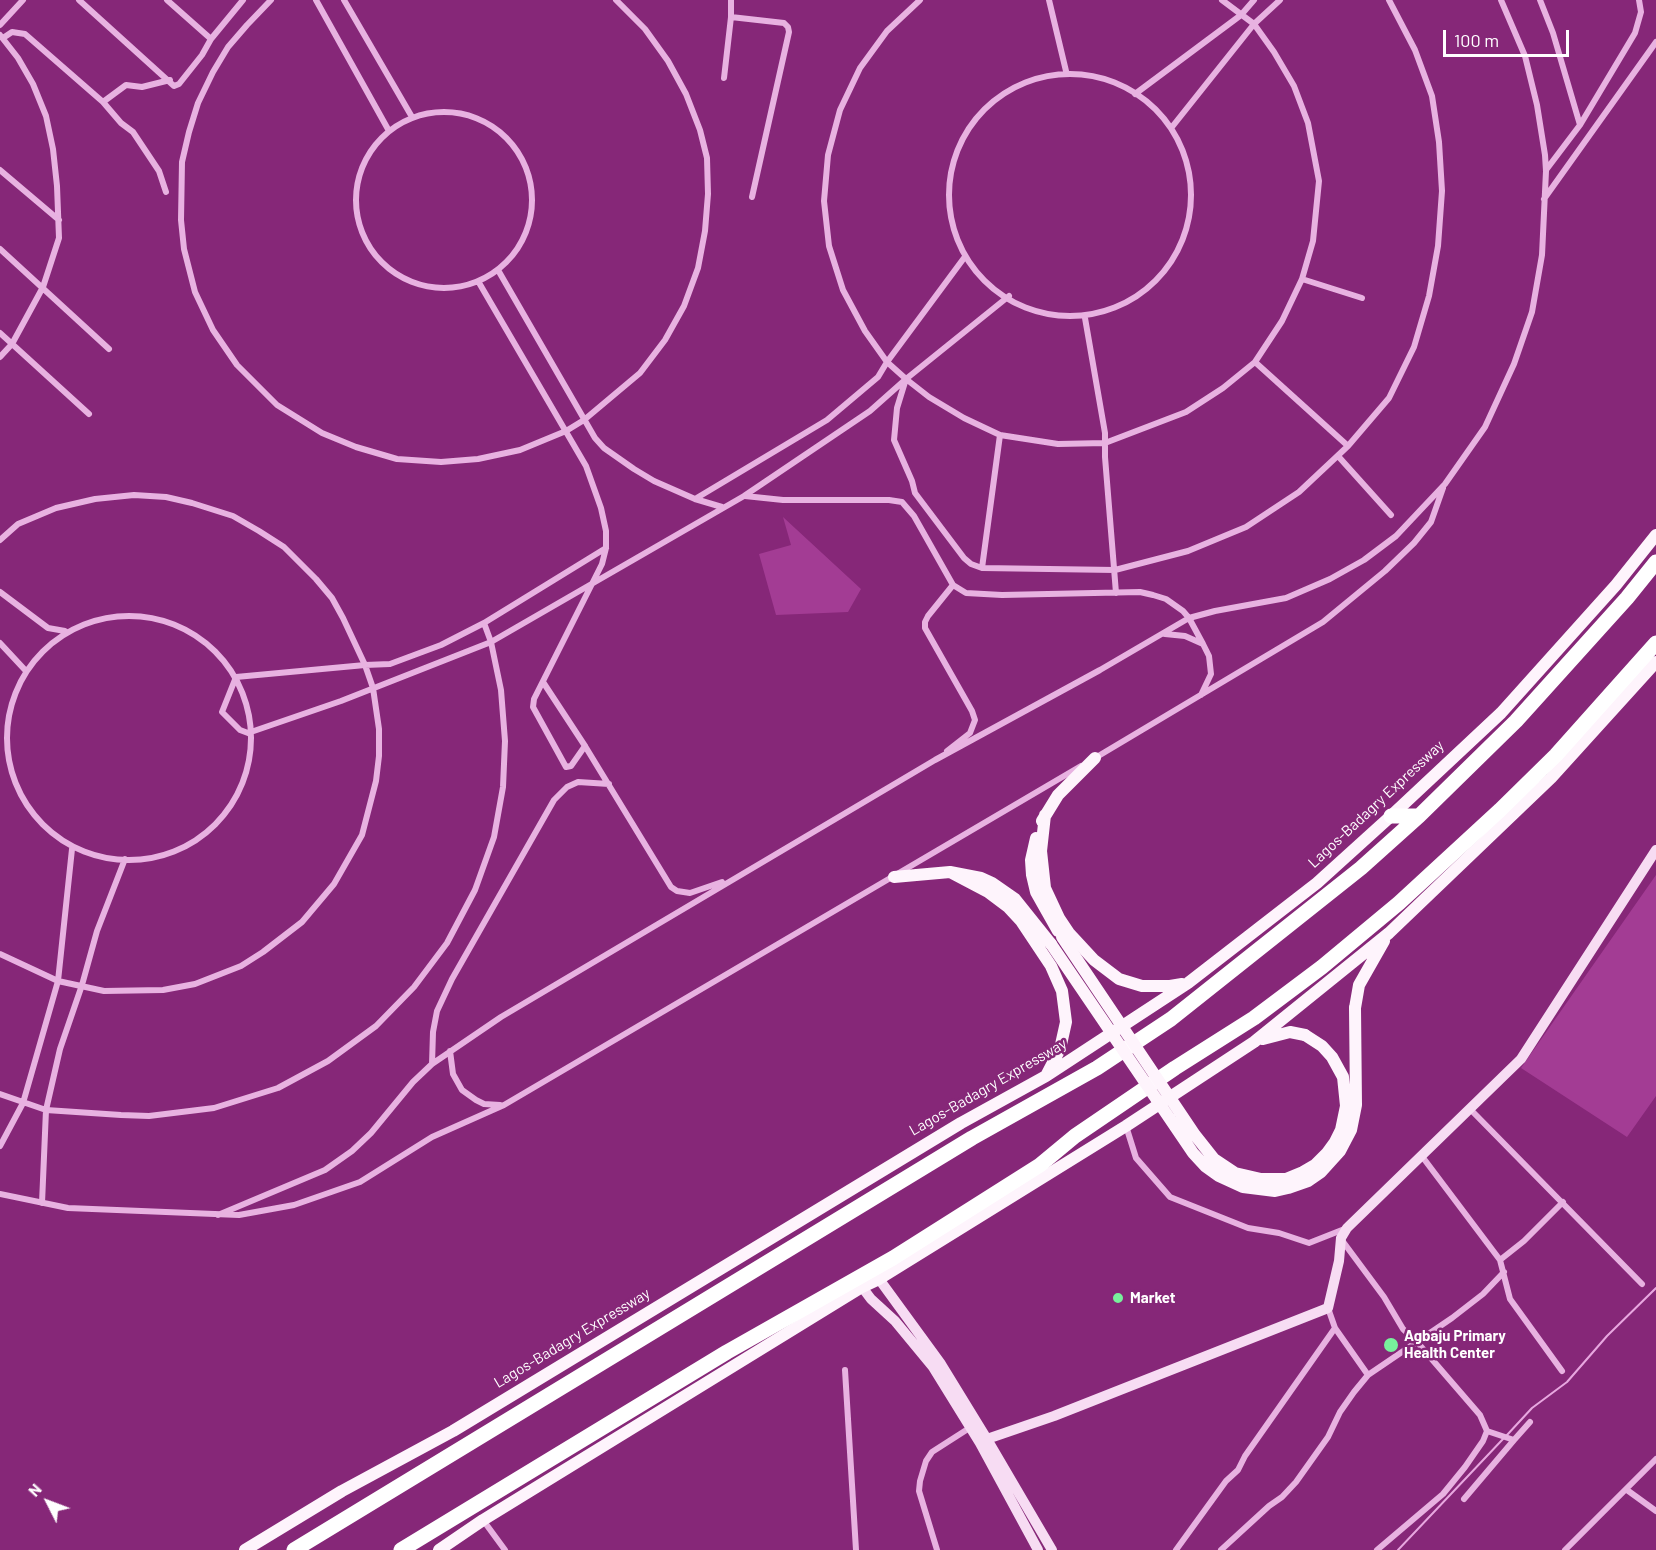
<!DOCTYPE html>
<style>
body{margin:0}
#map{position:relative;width:1656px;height:1550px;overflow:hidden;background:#862778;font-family:Barlow,sans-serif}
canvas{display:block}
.north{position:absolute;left:18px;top:1472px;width:60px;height:60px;-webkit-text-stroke:4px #862778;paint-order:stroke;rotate:312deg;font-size:16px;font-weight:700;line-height:24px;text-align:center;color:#fff}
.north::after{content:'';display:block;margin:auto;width:21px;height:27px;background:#fff;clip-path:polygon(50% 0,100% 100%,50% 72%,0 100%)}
.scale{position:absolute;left:1443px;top:30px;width:126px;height:27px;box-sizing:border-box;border:3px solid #fff;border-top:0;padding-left:8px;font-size:18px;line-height:21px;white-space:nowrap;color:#fff;-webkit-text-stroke:4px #862778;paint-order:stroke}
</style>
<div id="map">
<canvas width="1656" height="1550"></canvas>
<div class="north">N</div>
<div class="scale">100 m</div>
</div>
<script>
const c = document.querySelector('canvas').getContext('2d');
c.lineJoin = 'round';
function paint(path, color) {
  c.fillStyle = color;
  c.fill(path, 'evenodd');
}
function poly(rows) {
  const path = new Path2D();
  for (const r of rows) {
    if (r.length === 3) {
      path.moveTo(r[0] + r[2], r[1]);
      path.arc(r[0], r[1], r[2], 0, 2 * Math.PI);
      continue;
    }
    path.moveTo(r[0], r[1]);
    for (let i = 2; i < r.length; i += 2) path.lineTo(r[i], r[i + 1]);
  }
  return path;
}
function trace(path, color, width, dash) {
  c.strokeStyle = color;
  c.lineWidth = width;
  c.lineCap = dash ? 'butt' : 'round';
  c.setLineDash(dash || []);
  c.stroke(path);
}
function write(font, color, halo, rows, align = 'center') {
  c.font = font + ' Barlow,sans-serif';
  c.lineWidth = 5;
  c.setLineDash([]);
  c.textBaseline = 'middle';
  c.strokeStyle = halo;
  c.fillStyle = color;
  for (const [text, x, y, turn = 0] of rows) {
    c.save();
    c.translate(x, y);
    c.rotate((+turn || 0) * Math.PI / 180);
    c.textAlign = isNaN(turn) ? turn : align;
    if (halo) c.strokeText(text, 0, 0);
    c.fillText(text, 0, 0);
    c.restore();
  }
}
paint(poly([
 [783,517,861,589,848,612,776,615,759,554,791,545],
 [1656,875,1656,1096,1627,1137,1521,1068]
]), '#a33c94');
trace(poly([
 [1507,1435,1532,1408,1567,1382,1607,1336,1656,1288],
 [1398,1550,1503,1439]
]), '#e8a7e0', 2);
trace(poly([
 [79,0,174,86,179,84,202,55,211,39,243,0],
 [167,0,211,39],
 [271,0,247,25,228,47,213,72,198,103,189,132,182,162,181,220,184,249,195,292,213,330,237,365,277,405,322,433,356,447,397,459,441,462,478,459,520,450,566,431,584,420,640,373,665,340,684,306,698,268,705,231,708,194,707,158,700,130,686,94,668,61,645,29,616,0],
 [316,0,389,131],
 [344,0,412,117],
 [920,0,887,31,860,68,840,110,828,155,824,201,829,246,843,290,865,331,887,362,906,379,929,397,964,418,1000,435,1058,444,1105,443,1186,412,1223,388,1255,362,1282,321,1302,279,1313,241,1319,181,1308,123,1294,86,1274,52,1254,24,1222,0],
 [1049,0,1066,71],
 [1540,0,1553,33,1580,125],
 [731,17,784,23,788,27,789,32,752,197],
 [0,25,23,0],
 [0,35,18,58,33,84,46,116,53,149,57,186,59,238,43,287,12,344,0,357],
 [3,38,12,32,25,34,103,102,121,123,133,132,159,171,166,192],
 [1070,195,121],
 [724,78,731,17,731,0],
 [1135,94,1241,15,1254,0],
 [103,102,126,85,142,87,170,80],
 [444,200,88],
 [1172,127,1254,24,1280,0],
 [0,170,59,220],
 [1546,170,1580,125,1635,33,1641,12,1639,0],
 [1544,199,1656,42],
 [0,249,109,349],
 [498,270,595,438,604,448,634,469,654,481,695,499,722,507],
 [1302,279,1362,298],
 [478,281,586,466,601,508,606,531,606,548,602,564,534,699,533,707,566,767,571,766,585,746],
 [1085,318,1105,433,1105,457,1116,593],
 [0,333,89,414],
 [1255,362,1348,446],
 [905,382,897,408,894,440,912,481,915,493,964,558,971,564,982,568,1115,570,1188,551,1246,527,1299,492,1348,446,1389,398,1414,347,1429,296,1438,246,1442,191,1439,142,1432,96,1415,50,1389,0],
 [1338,456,1391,515],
 [745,496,783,500,889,500,902,502,914,516,953,585,966,593,1002,595,1140,592,1153,595,1166,599,1183,611,1189,618,1203,644],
 [695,499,827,420,878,377,887,362,964,258],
 [0,540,18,524,56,508,95,499,134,495,166,497,192,503,233,516,259,531,284,547,316,579,332,598,343,618,365,665,373,688,379,729,379,756,376,781,362,835,334,884,302,922,263,952,241,966,195,984,163,990,104,991,58,981,0,954],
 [606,548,484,623,441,645,390,664,365,665,236,677,222,712,240,730,248,733,341,701,491,642,744,496,870,411,906,379,1009,296],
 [982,568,1000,435],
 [0,592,48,628,65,631],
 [129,738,122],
 [1165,634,1185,636,1203,644,1209,656,1211,674,1201,695],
 [0,643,26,671],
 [543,682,585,746,671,887,677,891,690,893,722,882],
 [947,751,970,733,975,720,972,711,925,628,925,622,928,616,953,585],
 [1095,758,1323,622,1385,571,1414,543,1431,522,1443,488],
 [450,1051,453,1074,462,1090,476,1100,484,1104,500,1105],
 [432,1064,433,1032,437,1011,452,979,554,800,567,787,578,782,609,784],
 [0,1094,46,1110,121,1115,149,1116,214,1108,278,1088,328,1061,376,1026,414,987,447,943,475,890,494,837,503,787,505,741,501,690,491,642,484,623],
 [1471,1110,1642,1284],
 [1126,1126,1136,1158,1170,1197,1248,1228,1279,1233,1309,1243,1347,1228],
 [0,1146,23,1103,58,981,72,849],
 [1421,1155,1500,1260,1510,1299,1562,1371],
 [0,1194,68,1208,239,1215,294,1205,360,1182,432,1137,504,1105,1081,766],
 [42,1203,46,1110,60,1049,82,985,97,931,125,859],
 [218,1215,325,1170,352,1151,371,1133,413,1082,432,1064,501,1017,935,760,1100,670,1189,618,1215,611,1286,598,1330,579,1364,560,1396,536,1445,484,1485,427,1514,364,1532,312,1542,255,1546,171,1545,155,1537,105,1525,56,1501,0],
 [1341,1239,1384,1297,1403,1329,1417,1342,1480,1415,1487,1431,1483,1441,1465,1467,1443,1494,1377,1550],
 [1500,1260,1524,1241,1563,1202],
 [1328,1308,1335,1328,1368,1375],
 [845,1370,856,1550],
 [1487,1431,1514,1440,1530,1422],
 [1627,1490,1656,1511],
 [1464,1499,1514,1440],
 [483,1520,505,1550],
 [937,1550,919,1491,920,1481,926,1461,932,1452,971,1427],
 [1176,1550,1226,1481,1238,1470,1245,1456,1335,1328],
 [1221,1550,1269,1506,1282,1497,1296,1482,1328,1437,1340,1412,1354,1392,1368,1375,1452,1318,1483,1294,1504,1272],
 [1565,1550,1656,1459]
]), '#e8b2e1', 6);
trace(poly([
 [879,1279,941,1364,987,1439,1052,1550],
 [862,1287,871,1299,895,1321,933,1367,980,1443,1038,1550],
 [980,1443,987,1439,1054,1416,1328,1308,1339,1261,1341,1238,1347,1228,1521,1059,1656,850]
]), '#f7dcf3', 10);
trace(poly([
 [1045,815,1041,851,1045,888,1059,918,1069,933,1094,960,1119,979,1142,986,1170,986,1182,984],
 [1042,821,1058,795,1095,758],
 [1036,838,1031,860,1032,875,1036,892,1058,931],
 [950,872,988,892,1008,907,1021,921,1051,966,1062,991,1066,1022,1060,1049,1047,1074],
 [894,877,950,872,981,878,992,883,1015,899,1051,944],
 [1355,1008,1359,985,1384,941],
 [1263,1039,1290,1032,1305,1035],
 [245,1550,342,1491,453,1431,961,1123,1046,1076,1188,983,1317,883,1391,816,1501,713,1616,585,1656,535],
 [439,1550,483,1520,862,1287,879,1279,1126,1126,1254,1042,1389,933,1551,778,1656,662]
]), '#fef4fc', 12);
trace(poly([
 [1391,816,1419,816],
 [294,1550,972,1138,1097,1068,1171,1019,1361,868,1419,816,1516,721,1627,598,1656,562],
 [401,1550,727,1352,893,1258,1040,1165,1075,1136,1175,1068,1254,1018,1322,967,1399,903,1500,810,1556,755,1656,643]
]), '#fff', 15);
trace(poly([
 [1062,937,1195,1135,1214,1159,1235,1173,1261,1179,1286,1179,1303,1172,1315,1165,1327,1153,1335,1142,1341,1130,1346,1106,1343,1077,1332,1057,1322,1046,1305,1035],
 [1051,944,1193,1153,1205,1166,1219,1176,1243,1187,1275,1191,1288,1188,1308,1181,1321,1172,1340,1151,1351,1130,1356,1105,1355,1008]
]), '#fef4fc', 12);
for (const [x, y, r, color] of [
 [1118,1298,6,"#78f09c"],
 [1391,1345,8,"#78f09c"]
]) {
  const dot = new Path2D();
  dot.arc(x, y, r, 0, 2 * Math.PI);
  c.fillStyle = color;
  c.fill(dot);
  trace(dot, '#862778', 2);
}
write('15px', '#fff', '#862778', [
 ["Lagos-Badagry Expressway",1376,804,-43],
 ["Lagos-Badagry Expressway",988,1087,-30],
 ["Lagos-Badagry Expressway",572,1338,-31]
]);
write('bold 15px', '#fff', '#862778', [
 ["Market",1130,1298],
 ["Agbaju Primary",1404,1336],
 ["Health Center",1404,1353]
], 'left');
</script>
